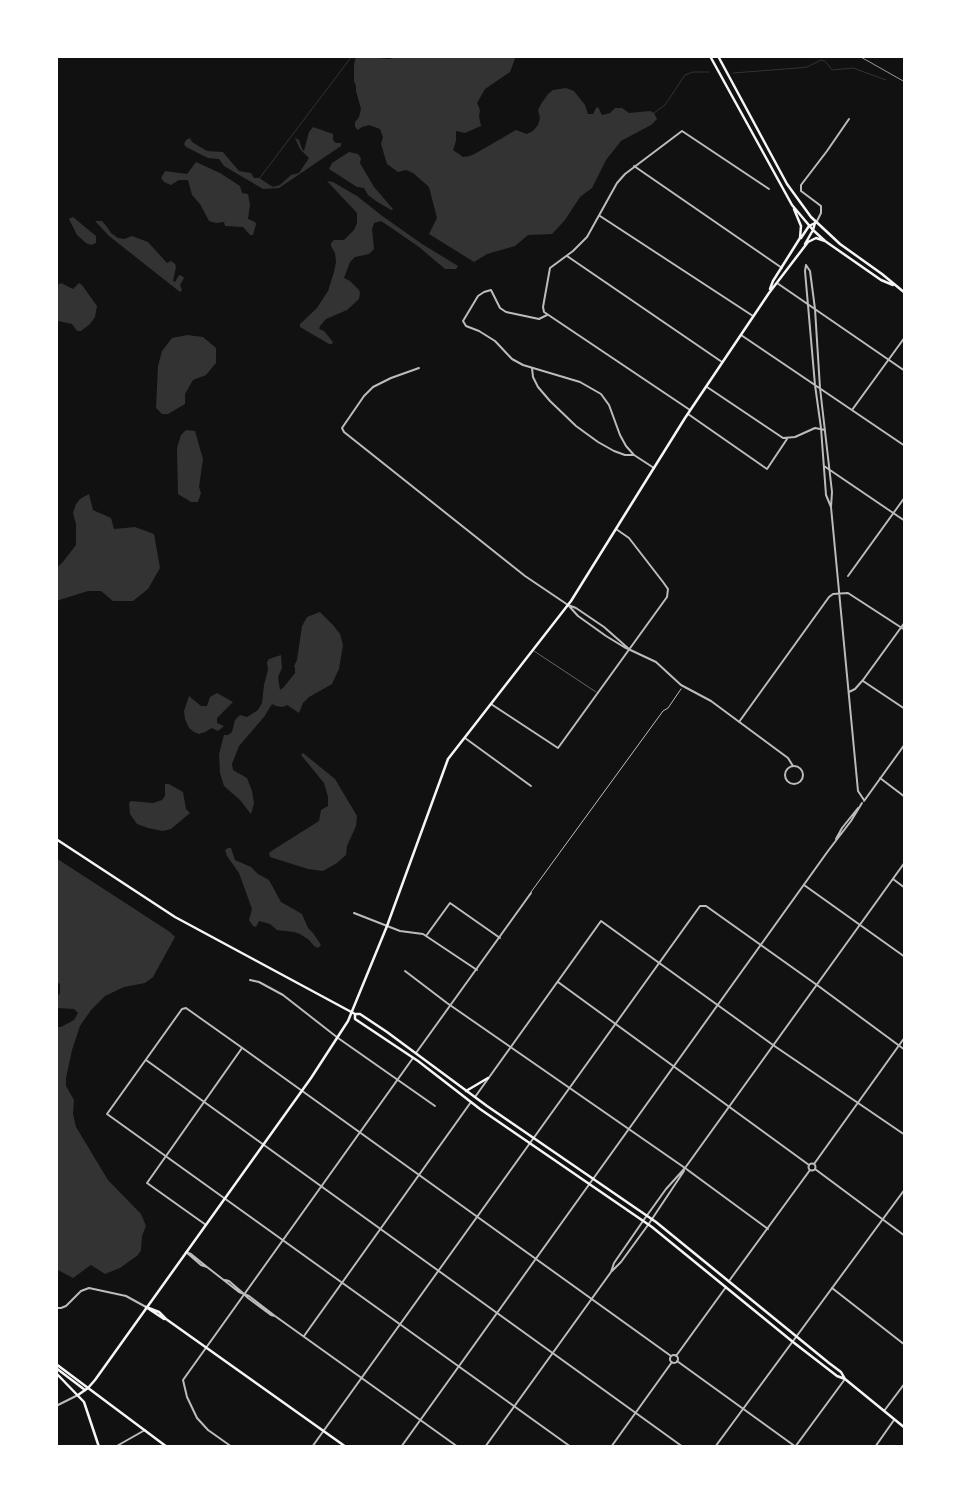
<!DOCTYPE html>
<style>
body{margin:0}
#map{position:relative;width:961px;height:1503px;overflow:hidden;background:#111;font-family:"Asap Condensed",sans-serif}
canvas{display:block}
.frame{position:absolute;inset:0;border:58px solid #fff;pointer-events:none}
</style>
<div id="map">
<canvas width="961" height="1503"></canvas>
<div class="frame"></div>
</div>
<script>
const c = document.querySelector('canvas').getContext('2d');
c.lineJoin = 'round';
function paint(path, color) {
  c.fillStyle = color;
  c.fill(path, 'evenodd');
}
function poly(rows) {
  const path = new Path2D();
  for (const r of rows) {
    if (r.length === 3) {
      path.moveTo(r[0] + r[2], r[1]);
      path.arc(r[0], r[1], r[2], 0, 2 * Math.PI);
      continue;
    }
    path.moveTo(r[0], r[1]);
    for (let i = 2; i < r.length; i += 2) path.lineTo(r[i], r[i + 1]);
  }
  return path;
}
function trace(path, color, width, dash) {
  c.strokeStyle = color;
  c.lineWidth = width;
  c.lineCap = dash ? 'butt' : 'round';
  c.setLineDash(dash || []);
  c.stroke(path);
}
paint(poly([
 [356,56,389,59,399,56,516,56,510,72,485,89,477,103,480,110,479,116,481,126,465,133,456,131,456,141,453,150,463,157,470,156,478,152,516,130,527,134,533,131,538,125,540,118,538,110,541,104,548,94,553,90,566,88,574,91,585,105,588,114,593,114,596,108,598,107,602,115,610,113,615,108,622,108,629,113,650,111,654,113,657,119,651,125,621,141,606,160,592,188,580,197,565,220,552,234,528,235,515,246,487,254,474,262,429,234,437,218,429,187,413,173,406,170,398,172,387,164,381,144,383,137,380,129,369,125,362,127,358,130,355,127,355,122,359,117,361,109,356,91,356,86,354,81,354,65],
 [313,127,333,134,333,140,336,143,341,143,341,146,279,188,263,189,224,166,219,159,208,158,186,147,184,144,186,140,190,138,192,142,207,151,223,152,239,171,251,173,254,178,259,178,273,187,280,185,291,175,299,173,309,158,300,149,295,138,299,140,302,149,304,151,309,132],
 [349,152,358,154,361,158,360,163,374,187,393,209,391,210,376,201,368,195,364,188,357,187,329,169,332,163],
 [196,162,220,173,240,186,242,193,248,194,250,205,248,219,255,222,256,224,253,235,250,235,243,227,225,226,224,222,216,223,209,221,200,204,192,195,188,180,179,180,171,185,164,182,161,178,165,171,187,174],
 [327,181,333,182,357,196,381,215,422,244,458,266,456,269,445,269,419,247,393,229,381,221,374,223,372,229,374,249,369,254,355,257,350,262,344,278,350,281,359,290,360,293,359,299,347,310,326,319,320,326,319,329,324,331,333,342,332,344,329,344,300,327,300,324,317,308,328,291,334,272,336,262,335,253,331,246,331,243,334,240,344,240,354,230,357,223,357,213],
 [73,217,96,236,96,243,91,245,86,243,77,235,69,219],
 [95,221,102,221,107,227,111,233,118,238,124,239,132,236,148,242,167,263,171,261,175,264,176,267,173,281,175,282,179,275,182,276,184,278,180,285,182,290,180,292,109,236],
 [61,283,73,289,79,283,82,285,97,306,95,317,90,324,81,331,77,331,72,324,58,321,56,295,58,293,56,286],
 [187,335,203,337,216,348,216,363,206,375,193,380,185,394,185,404,168,414,162,414,156,408,158,366,162,351,172,338],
 [186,430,195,431,203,459,199,487,201,493,198,502,191,502,178,494,177,448,181,435],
 [89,494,93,510,111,518,114,529,135,527,154,534,160,568,148,589,133,601,113,601,101,591,88,591,56,601,56,568,62,563,76,545,76,524,73,513,76,504,80,499],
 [320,612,333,625,340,634,343,645,339,669,332,684,309,697,303,703,299,713,287,705,283,707,276,706,272,704,264,717,239,746,232,764,233,770,247,778,252,791,254,803,251,814,240,800,224,786,220,773,219,754,224,735,228,735,232,732,235,720,240,715,247,717,258,710,262,703,264,685,268,670,267,662,269,659,281,655,282,668,278,677,279,684,280,690,284,687,295,673,295,668,294,666,297,660,302,626,307,617],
 [217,693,233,702,217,718,217,723,224,726,218,731,212,728,205,732,199,734,194,732,189,728,185,719,184,711,189,696,201,706,207,706,210,697],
 [303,753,335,779,357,816,356,826,347,846,346,855,337,863,323,871,308,869,270,857,269,853,273,850,319,821,321,810,328,806,328,797,324,783,301,755],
 [165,784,169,784,183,792,186,809,190,813,171,829,163,831,148,828,137,824,130,814,129,803,131,801,153,803,162,800,165,796],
 [228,848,231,848,235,860,251,867,258,874,269,880,281,902,302,914,308,928,313,933,321,945,318,948,314,946,309,940,300,934,294,932,277,930,270,924,259,921,256,927,253,926,249,920,252,909,239,873,227,856,225,850],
 [56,858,170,932,175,937,153,977,145,983,124,987,105,996,91,1010,80,1026,72,1050,66,1078,66,1086,74,1100,73,1114,76,1127,108,1180,141,1214,146,1226,142,1236,141,1250,138,1255,120,1268,105,1274,91,1265,73,1278,56,1269,56,1027,61,1027,74,1020,78,1013,74,1009,56,1008,56,998,60,993,60,984,56,982]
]), '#333');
trace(poly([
 [733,73,798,68,807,67,821,60,825,61,832,70,853,68,886,80],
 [654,113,665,105,685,75,693,72,709,72],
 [259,179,352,56]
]), '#333', 1);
trace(poly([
 [534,651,596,692]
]), '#bcbcbc', 0.5);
trace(poly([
 [531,892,663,711,668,708,681,689]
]), '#bcbcbc', 1);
trace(poly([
 [634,166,782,268],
 [600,216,753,316],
 [817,221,821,213,821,206,801,191,801,185,827,151,849,119],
 [567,256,722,362],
 [806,265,810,271,815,309,820,388,832,492,831,507,858,791,864,800],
 [806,265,805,271,815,385,821,428,826,495,831,507],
 [777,283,905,371],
 [547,315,539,319,506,312,500,308,491,290,484,292,478,296,463,321,466,326,479,331,495,341,512,359,523,365,580,382,601,394,609,405,620,435,626,446,634,455,654,468],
 [741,335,905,446],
 [419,368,391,378,373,387,364,396,342,428,344,432,525,576,568,605,576,608,604,627,629,649],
 [532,368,533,377,538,387,550,401,576,426,598,442,614,451,625,455,634,455],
 [707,387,783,438,795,437,815,428,825,430],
 [690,410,544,312,543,307,550,268,573,251,587,237,617,183,625,174,682,131,769,189],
 [852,410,905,337],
 [688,414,767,469,787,439],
 [824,466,905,521],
 [848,576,905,497],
 [569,606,578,616,606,636,624,647,656,662,681,685,711,701,788,758,793,766],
 [863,681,905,709],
 [849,692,855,689,863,680,905,622],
 [491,704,558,748,667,597,668,589,663,582,629,538,616,529],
 [739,722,829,597,833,594,848,593,905,630],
 [465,738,531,786],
 [794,775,9],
 [880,778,905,797],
 [864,801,905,744],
 [836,839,842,828,858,808],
 [893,879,905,888],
 [804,885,905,957],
 [354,913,400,931,423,934,477,970],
 [426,936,450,903,500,938],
 [405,971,447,1003,685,1168,768,1229],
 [250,980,259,982,283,995,338,1038,435,1106],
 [558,982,809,1165],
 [416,1053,531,893],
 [146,1060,683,1447],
 [475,1097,601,921,773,1045,905,1135],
 [812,1167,3.5],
 [814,1164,905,1037],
 [815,1169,905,1236],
 [206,1225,147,1183,242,1048],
 [186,1252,191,1254,207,1267,201,1265,186,1252],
 [207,1267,239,1292,244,1294,229,1281,225,1280],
 [729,1281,810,1170],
 [832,1288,905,1345],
 [244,1294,249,1296,275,1316,271,1315,248,1298,244,1294],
 [56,1308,61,1308,66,1306,81,1291,89,1288,126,1296,146,1307],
 [275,1316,458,1447],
 [304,1336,471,1102],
 [674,1359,4],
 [676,1356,726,1287],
 [677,1361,796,1447],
 [56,1406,78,1395],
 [884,1411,905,1383],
 [115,1447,145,1430],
 [232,1447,208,1430,197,1418,187,1397,183,1380,413,1058],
 [312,1447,700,906,706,906,817,985],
 [401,1447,828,851,851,821,862,803],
 [571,1447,107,1114,182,1009,186,1008,241,1047,671,1356],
 [611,1447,672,1362],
 [795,1447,845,1379],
 [875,1447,894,1420]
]), '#bcbcbc', 2);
trace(poly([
 [817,985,905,1050],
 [612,1271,621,1262,648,1225,684,1171],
 [485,1447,611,1272,614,1263,643,1221,666,1189,685,1168,905,862],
 [715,1447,905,1189]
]), '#bcbcbc', 2);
trace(poly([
 [146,1307,159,1312,166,1319,346,1447],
 [146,1307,164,1319]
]), '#f5f5f5', 2.5);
trace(poly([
 [710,56,792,205,813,230,825,241,881,280,893,285],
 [718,56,787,184,811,217,840,244,882,274,905,293],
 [801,238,809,226,815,223],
 [805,244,813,230,815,223],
 [770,289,773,281,800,238,801,226,794,209],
 [56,839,175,917,355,1014,360,1014,387,1032,487,1106,656,1222,829,1363,841,1372,845,1379],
 [355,1014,355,1019,418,1061,480,1109,652,1227,793,1342,837,1376,845,1379,905,1428],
 [466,1091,488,1078],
 [78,1395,88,1388,95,1380,311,1078,348,1021,387,926,448,759,571,601,685,418,769,293,808,242,816,238,825,241]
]), '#f5f5f5', 2.5);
trace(poly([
 [56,1364,167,1447],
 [56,1368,85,1390],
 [56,1373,84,1402,99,1447]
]), '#f5f5f5', 2.5);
trace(poly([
 [859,56,905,82]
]), '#9a9a9a', 1);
</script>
